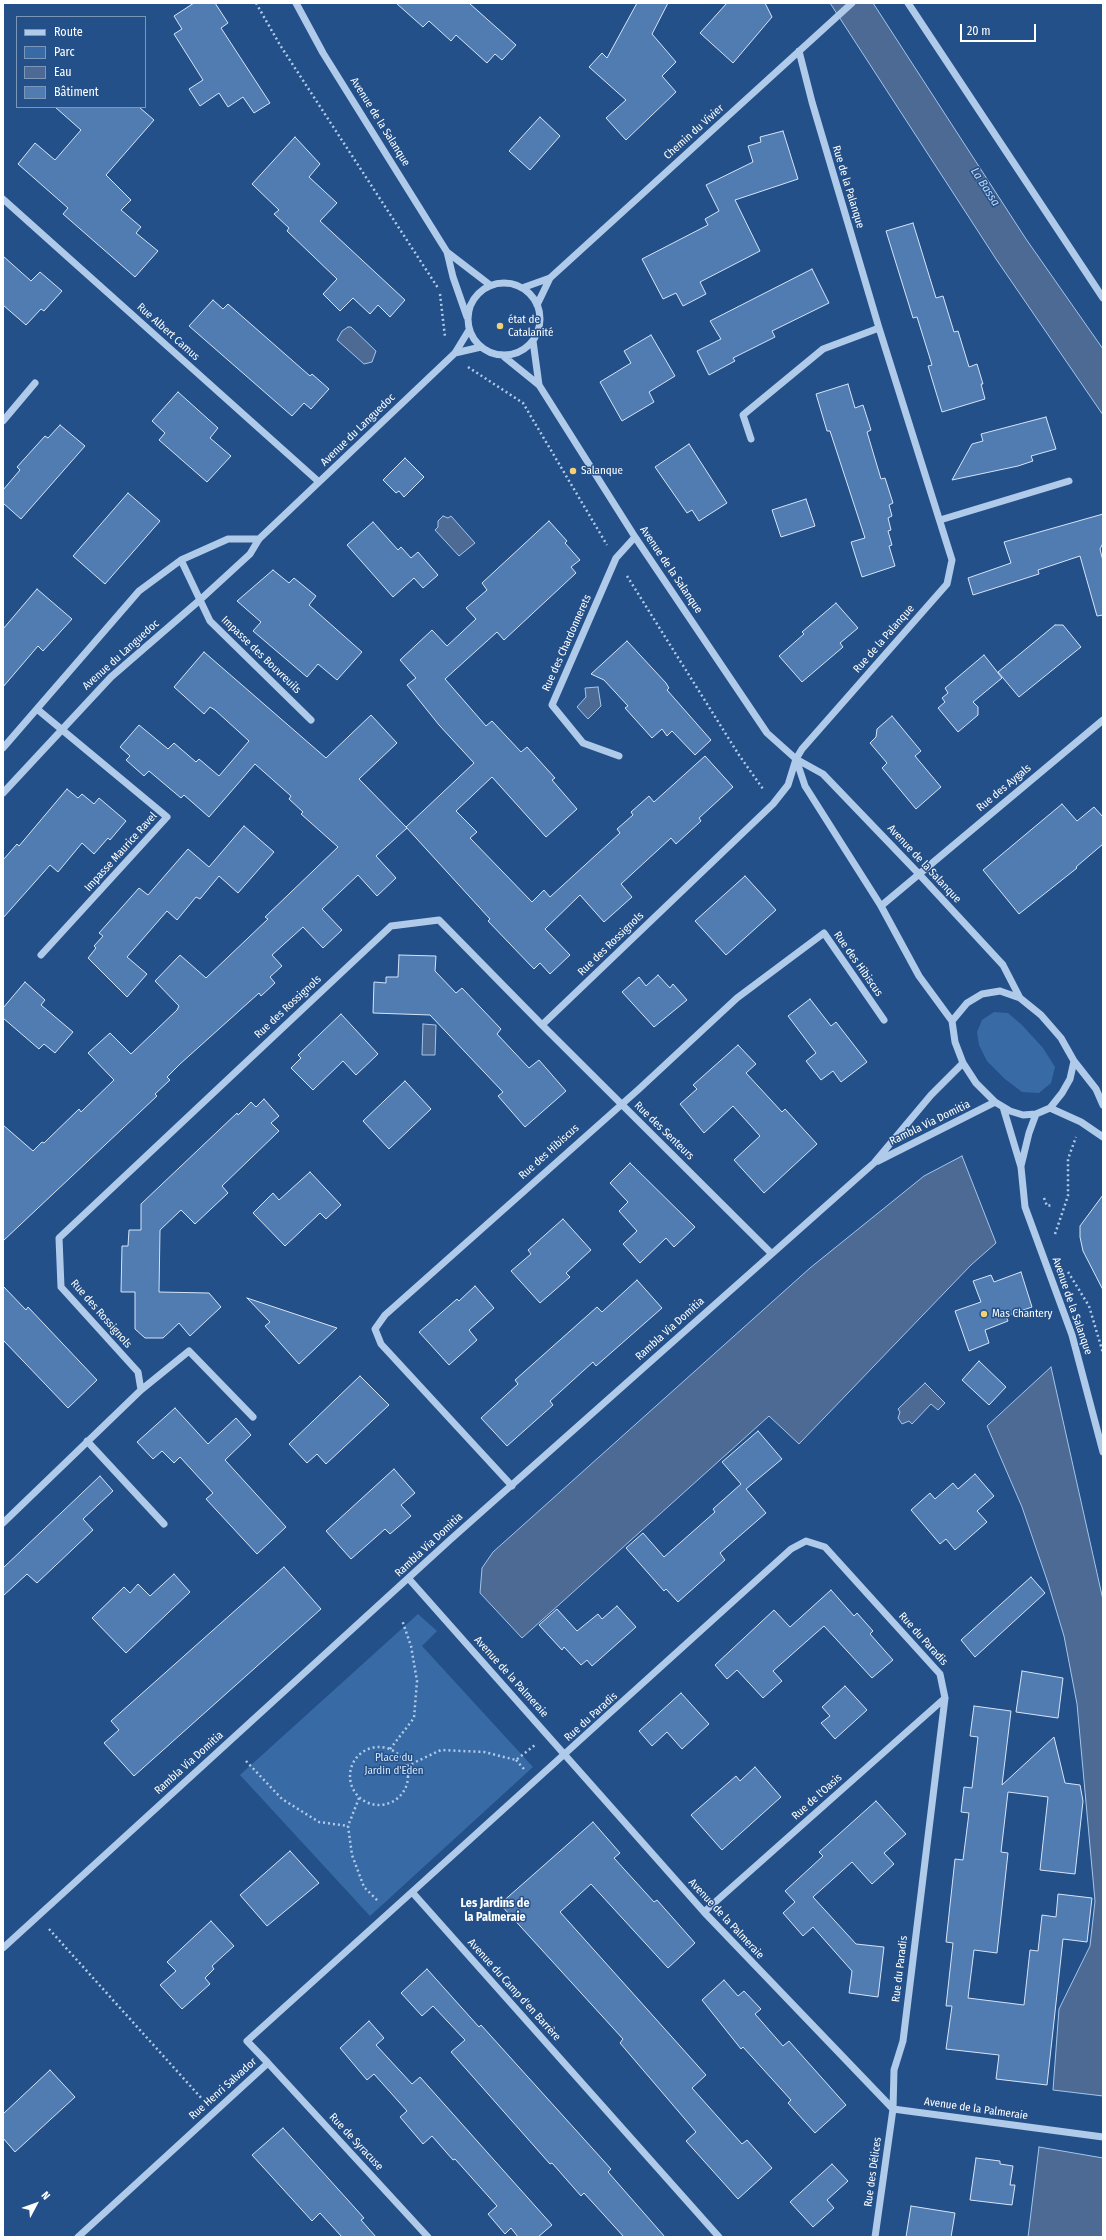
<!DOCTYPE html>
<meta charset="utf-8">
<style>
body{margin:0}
#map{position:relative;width:1106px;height:2240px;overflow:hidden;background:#245089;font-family:"Fira Sans Condensed",sans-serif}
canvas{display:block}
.frame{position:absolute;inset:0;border:4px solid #fff;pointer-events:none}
.legend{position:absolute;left:16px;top:16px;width:130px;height:92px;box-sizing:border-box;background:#245089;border:1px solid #7c96b8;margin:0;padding:5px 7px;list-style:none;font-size:12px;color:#fff}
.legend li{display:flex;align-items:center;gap:8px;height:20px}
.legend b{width:20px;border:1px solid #7c96b8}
.north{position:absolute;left:16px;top:2184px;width:40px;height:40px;-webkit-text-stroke:3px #245089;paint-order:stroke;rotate:49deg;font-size:11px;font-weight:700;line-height:16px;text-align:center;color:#fff}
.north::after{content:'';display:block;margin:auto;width:14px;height:18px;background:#fff;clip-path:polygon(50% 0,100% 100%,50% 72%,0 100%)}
.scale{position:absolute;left:960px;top:24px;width:76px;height:18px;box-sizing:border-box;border:2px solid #fff;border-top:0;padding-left:5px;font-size:12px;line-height:14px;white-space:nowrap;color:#fff;-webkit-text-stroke:3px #245089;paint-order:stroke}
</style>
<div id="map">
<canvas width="1106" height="2240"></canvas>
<div class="frame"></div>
<ul class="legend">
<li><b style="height:5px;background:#b0caea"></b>Route</li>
<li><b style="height:11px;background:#386aa5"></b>Parc</li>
<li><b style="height:11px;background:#4c6a93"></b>Eau</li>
<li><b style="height:11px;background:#507cb2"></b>Bâtiment</li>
</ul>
<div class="north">N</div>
<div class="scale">20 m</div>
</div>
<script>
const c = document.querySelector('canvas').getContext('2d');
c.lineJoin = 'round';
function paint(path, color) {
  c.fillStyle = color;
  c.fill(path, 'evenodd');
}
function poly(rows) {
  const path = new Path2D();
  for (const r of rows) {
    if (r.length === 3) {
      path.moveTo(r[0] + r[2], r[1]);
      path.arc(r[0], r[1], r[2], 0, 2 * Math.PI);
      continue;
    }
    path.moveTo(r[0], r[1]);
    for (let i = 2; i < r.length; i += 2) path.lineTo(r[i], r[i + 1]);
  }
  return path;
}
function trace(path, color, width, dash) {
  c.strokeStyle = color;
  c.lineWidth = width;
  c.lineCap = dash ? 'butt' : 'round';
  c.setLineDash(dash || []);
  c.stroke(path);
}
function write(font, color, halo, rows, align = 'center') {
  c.font = font + ' "Fira Sans Condensed",sans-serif';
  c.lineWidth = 3;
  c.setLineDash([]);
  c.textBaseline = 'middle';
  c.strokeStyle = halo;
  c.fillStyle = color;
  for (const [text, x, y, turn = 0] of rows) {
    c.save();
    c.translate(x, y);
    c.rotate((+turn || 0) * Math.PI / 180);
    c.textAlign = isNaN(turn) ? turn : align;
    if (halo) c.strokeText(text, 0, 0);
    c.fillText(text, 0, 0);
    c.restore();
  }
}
paint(poly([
 [994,1012,1008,1013,1022,1025,1043,1048,1055,1067,1051,1083,1039,1093,1022,1092,1005,1079,987,1061,979,1045,977,1032,982,1020],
 [418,1614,437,1631,422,1646,533,1767,370,1916,240,1775]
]), '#386aa5');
const water = poly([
 [830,3,873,3,1026,239,1103,349,1103,415,996,259,830,3],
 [348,327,351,327,376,351,372,362,364,364,337,340,342,331,348,327],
 [443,516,448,518,451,516,475,543,459,556,435,530,438,527,438,521,443,516],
 [598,687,601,706,588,719,577,707,586,697,585,688,598,687],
 [423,1024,436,1025,435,1055,422,1055,423,1024],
 [962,1156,996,1243,971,1265,799,1444,769,1416,522,1638,480,1593,482,1568,493,1552,810,1268,924,1176,962,1156],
 [1051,1367,1103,1600,1103,2096,1053,2090,1059,2009,1090,1946,1095,1901,1077,1704,1064,1636,1048,1583,1022,1507,987,1426,1051,1367],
 [925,1383,945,1403,938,1410,931,1404,912,1424,909,1421,902,1424,898,1418,900,1412,898,1409,925,1383],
 [1039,2147,1103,2158,1103,2237,1028,2237,1039,2147]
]);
paint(water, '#4c6a93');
trace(water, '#a4c5ea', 1);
const building = poly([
 [194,3,215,3,228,23,221,28,270,103,254,113,243,97,228,107,219,93,200,106,189,89,203,80,174,34,182,29,174,16,194,3],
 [396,3,469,3,516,45,502,60,495,54,487,63,456,35,451,41,429,21,423,27,396,3],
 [637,3,668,3,652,34,676,62,662,76,676,92,626,140,606,118,626,100,589,67,602,53,607,58,637,3],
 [727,3,765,3,772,17,733,63,700,33,727,3],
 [55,107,139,107,154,120,106,175,131,200,121,210,141,227,136,233,158,251,135,277,63,214,68,208,18,164,35,143,55,160,81,130,55,107],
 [540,117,560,136,530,170,509,151,540,117],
 [783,131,798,179,735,200,760,251,700,282,706,294,683,306,676,293,663,299,642,259,708,225,705,219,719,211,706,185,753,162,748,146,761,142,760,137,783,131],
 [295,137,320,164,309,177,337,203,320,221,405,300,390,317,378,305,370,314,353,298,340,311,323,294,337,279,287,231,289,228,274,214,279,210,252,184,295,137],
 [913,223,936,298,943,296,954,332,958,331,969,367,977,364,983,384,981,384,985,399,942,412,928,366,932,365,917,317,913,318,886,231,913,223],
 [3,256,31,281,40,272,62,291,44,311,41,309,26,325,3,305,3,256],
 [812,269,829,303,772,331,775,337,733,358,735,361,709,375,697,351,721,339,710,321,812,269],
 [213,300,223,309,228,304,310,376,312,374,329,389,311,409,304,403,292,416,189,326,213,300],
 [651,335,675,376,649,392,654,402,622,421,600,382,631,363,624,351,651,335],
 [848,384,855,408,863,405,871,430,867,432,881,479,885,478,893,503,889,505,892,516,888,518,891,530,888,531,892,545,889,546,895,566,862,577,851,542,865,538,830,431,827,431,816,394,848,384],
 [178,392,218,428,210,438,231,456,207,482,159,440,165,433,152,421,178,392],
 [1046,417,1056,449,1031,456,1033,461,1018,466,952,480,972,444,983,441,981,434,1046,417],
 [60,425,85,446,21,519,3,503,3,490,20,470,17,467,45,436,48,438,60,425],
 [689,444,727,503,699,521,692,510,687,513,655,467,689,444],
 [405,458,424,477,404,497,399,491,396,493,383,480,405,458],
 [128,493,160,521,105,584,73,556,128,493],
 [806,499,815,526,781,537,772,510,806,499],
 [1103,514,1103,543,1100,549,1103,561,1103,615,1097,616,1080,556,1038,570,1039,574,973,595,968,578,1011,563,1004,542,1103,514],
 [549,521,567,541,565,543,580,560,571,567,576,573,504,640,497,632,445,679,486,726,492,721,521,752,527,747,555,778,552,780,577,809,546,837,492,777,456,811,477,832,470,838,532,902,544,890,550,897,620,833,617,829,633,815,631,812,649,796,654,802,705,756,733,787,699,818,701,821,676,844,671,838,621,884,632,897,604,922,580,895,545,929,570,955,550,974,540,963,534,969,510,944,488,921,490,919,406,827,474,763,439,725,407,685,416,678,400,660,432,630,447,646,476,619,466,608,487,590,482,583,549,521],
 [373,522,398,550,401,547,411,558,418,552,438,575,423,588,414,578,393,597,347,545,373,522],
 [273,570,289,583,294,578,316,596,309,605,362,652,337,680,318,664,307,677,253,631,261,622,237,601,273,570],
 [37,589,72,619,43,651,38,646,3,687,3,629,37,589],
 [836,603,858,628,840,643,843,647,802,682,779,656,804,634,802,632,836,603],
 [1055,625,1063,625,1081,647,1019,697,998,672,1055,625],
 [627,641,666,683,669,688,667,690,711,740,695,755,672,731,667,736,662,729,652,738,625,708,628,706,604,680,591,674,627,641],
 [204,652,326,758,371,715,397,743,359,779,407,828,376,856,396,878,377,896,358,875,322,909,342,930,323,948,303,927,272,955,282,966,270,977,275,983,261,996,259,993,180,1064,167,1077,170,1080,155,1094,157,1096,3,1241,3,1125,33,1151,42,1142,44,1143,79,1109,81,1112,114,1080,88,1053,110,1033,131,1054,177,1010,179,1006,155,981,180,955,206,978,268,919,265,917,338,847,301,814,303,812,289,799,291,796,255,764,209,817,184,795,181,798,149,771,144,776,126,760,130,756,120,747,139,725,168,749,174,743,196,762,199,759,219,776,249,741,215,710,210,707,204,714,174,687,204,652],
 [984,655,1002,678,973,702,978,707,978,715,958,732,938,708,945,702,942,698,948,693,945,688,984,655],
 [892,716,921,751,915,756,941,787,916,809,882,768,887,763,870,743,876,737,877,729,892,716],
 [67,789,78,798,82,794,94,804,99,798,126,821,110,840,108,838,94,854,82,843,58,872,50,865,3,918,3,860,17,844,19,846,67,789],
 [1062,804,1077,821,1094,807,1103,817,1103,844,1076,867,1077,868,1019,914,983,870,1062,804],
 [244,826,274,852,238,893,219,876,200,899,196,897,177,920,167,911,127,957,147,974,127,997,88,958,96,948,94,946,103,936,99,933,139,888,148,895,188,849,209,867,244,826],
 [745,876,776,910,726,955,695,921,745,876],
 [399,955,436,956,435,971,456,993,462,988,501,1029,497,1034,529,1068,539,1060,566,1091,525,1127,498,1096,503,1092,430,1015,373,1013,374,982,386,983,386,977,398,977,399,955],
 [658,975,670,988,673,984,687,1000,654,1027,622,992,639,977,646,986,658,975],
 [25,982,45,1000,41,1005,73,1032,55,1053,44,1044,39,1049,3,1018,3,1008,25,982],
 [810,999,831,1026,836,1022,867,1062,841,1082,833,1071,821,1080,806,1061,816,1053,788,1016,810,999],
 [341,1014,378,1054,356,1075,343,1061,313,1090,291,1068,301,1058,298,1055,341,1014],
 [738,1045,756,1064,746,1073,782,1112,785,1109,817,1144,764,1193,734,1160,760,1136,733,1106,704,1133,680,1104,697,1089,693,1085,738,1045],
 [405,1081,431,1109,389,1149,363,1121,405,1081],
 [264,1099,279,1116,271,1123,279,1131,222,1186,228,1193,195,1224,181,1210,160,1230,159,1292,209,1293,221,1307,190,1336,179,1323,163,1338,145,1338,135,1329,135,1292,121,1292,122,1246,128,1246,129,1230,141,1230,141,1204,237,1113,238,1115,251,1102,256,1107,264,1099],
 [630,1163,695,1227,674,1247,666,1238,640,1263,623,1244,637,1231,619,1211,628,1202,610,1183,630,1163],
 [310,1172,341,1205,326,1219,320,1213,285,1246,253,1213,273,1193,279,1200,310,1172],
 [1103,1195,1103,1290,1083,1251,1080,1237,1080,1226,1103,1195],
 [563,1219,591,1250,566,1273,570,1277,540,1303,511,1271,531,1254,528,1250,563,1219],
 [1021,1272,1032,1307,1006,1316,1008,1321,985,1330,989,1343,969,1351,955,1311,981,1302,973,1281,991,1275,994,1282,1021,1272],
 [637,1280,662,1308,596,1366,593,1362,550,1401,553,1405,507,1446,481,1418,518,1384,515,1380,597,1307,602,1312,637,1280],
 [3,1286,26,1310,28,1307,97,1380,68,1408,3,1340,3,1286],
 [475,1286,494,1308,469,1330,477,1340,449,1365,419,1332,457,1299,459,1301,475,1286],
 [247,1298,337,1328,299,1364,265,1326,270,1322,247,1298],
 [979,1361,1006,1387,989,1405,962,1380,979,1361],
 [360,1376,389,1405,326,1464,317,1454,307,1463,289,1444,360,1376],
 [175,1408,208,1444,236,1418,251,1435,225,1460,286,1527,257,1554,206,1499,213,1493,180,1457,174,1463,162,1451,153,1459,137,1442,175,1408],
 [758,1431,782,1459,746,1489,766,1513,720,1553,725,1560,678,1602,666,1589,664,1591,626,1548,643,1533,664,1557,715,1512,713,1509,741,1484,722,1462,758,1431],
 [394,1469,415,1493,401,1505,411,1516,390,1534,385,1529,351,1559,326,1531,394,1469],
 [975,1474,994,1496,977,1511,987,1522,955,1550,946,1539,940,1544,911,1510,930,1493,935,1499,953,1483,958,1489,975,1474],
 [100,1476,113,1491,83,1519,93,1530,37,1583,27,1574,3,1596,3,1568,100,1476],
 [284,1567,321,1609,134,1776,104,1743,119,1730,111,1721,284,1567],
 [174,1574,190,1592,126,1653,92,1618,124,1587,130,1593,138,1584,150,1596,174,1574],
 [1031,1577,1045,1593,975,1657,961,1640,1031,1577],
 [831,1590,854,1616,857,1613,873,1631,870,1634,893,1660,872,1678,824,1626,773,1671,782,1681,763,1698,737,1670,727,1679,715,1665,774,1610,790,1627,831,1590],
 [617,1606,636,1627,592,1666,587,1660,581,1665,564,1647,562,1650,539,1625,557,1609,577,1631,598,1614,602,1619,617,1606],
 [1022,1671,1063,1678,1058,1718,1016,1712,1022,1671],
 [845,1686,867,1710,835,1739,821,1723,830,1716,822,1707,845,1686],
 [681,1693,709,1724,682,1749,667,1732,652,1746,639,1731,681,1693],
 [974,1706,1011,1711,1002,1785,1054,1737,1065,1783,1080,1785,1083,1801,1075,1874,1040,1870,1048,1797,1008,1792,1001,1852,1008,1853,997,1953,974,1950,968,1998,1024,2005,1030,1950,1038,1951,1042,1915,1056,1917,1058,1894,1092,1898,1087,1942,1063,1939,1047,2085,996,2079,999,2055,946,2049,952,2006,946,2006,953,1943,946,1942,955,1859,963,1860,969,1813,961,1812,964,1787,972,1788,978,1737,970,1736,974,1706],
 [755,1767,781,1797,722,1850,691,1815,736,1776,740,1781,755,1767],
 [876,1801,906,1834,884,1853,894,1864,872,1884,852,1862,813,1897,856,1944,884,1947,878,1997,849,1993,852,1971,813,1927,803,1936,783,1913,795,1902,785,1891,823,1856,819,1852,876,1801],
 [593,1822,620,1853,614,1858,654,1902,657,1900,695,1943,668,1968,591,1884,560,1912,706,2075,692,2088,742,2144,747,2140,772,2168,738,2199,686,2141,696,2132,620,2043,623,2039,500,1904,593,1822],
 [290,1851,319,1883,267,1926,240,1895,290,1851],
 [211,1921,234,1946,212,1966,214,1969,205,1978,210,1984,182,2009,160,1985,176,1971,167,1962,211,1921],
 [427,1969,479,2027,481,2025,611,2169,608,2172,665,2237,624,2237,584,2193,581,2196,552,2163,550,2164,451,2052,465,2040,433,2006,422,2016,401,1993,427,1969],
 [724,1980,738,1996,744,1991,761,2009,755,2014,783,2046,789,2041,846,2105,815,2133,788,2103,791,2100,743,2047,741,2049,702,2000,724,1980],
 [369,2021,384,2038,376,2045,412,2084,420,2077,552,2225,538,2237,518,2237,511,2228,505,2234,488,2214,497,2206,455,2159,453,2160,432,2136,423,2144,400,2117,407,2111,374,2074,367,2080,340,2048,369,2021],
 [50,2070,75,2097,15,2152,3,2138,3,2114,50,2070],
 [283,2128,364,2218,361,2220,376,2237,342,2237,320,2213,312,2221,252,2155,283,2128],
 [976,2158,1000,2161,1000,2164,1013,2166,1010,2185,1015,2185,1012,2205,970,2200,976,2158],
 [832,2164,848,2181,827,2200,834,2208,813,2227,790,2202,832,2164],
 [911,2206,955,2213,951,2237,906,2237,911,2206]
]);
paint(building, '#507cb2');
trace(building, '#d5e4f7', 1);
trace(poly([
 [256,3,280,45,438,288],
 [440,294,445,337],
 [468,367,523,403,607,545],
 [627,576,739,755,763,789],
 [1044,1198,1047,1206,1052,1205],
 [1055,1234,1068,1196,1068,1159,1076,1137],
 [1068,1272,1089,1306,1103,1353],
 [379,1776,29],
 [390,1749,414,1718,417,1681,411,1646,402,1620],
 [516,1760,524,1769],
 [246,1761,282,1799,319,1822,348,1826],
 [407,1766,441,1750,484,1752,516,1760,535,1745],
 [359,1798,348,1826,352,1855,364,1887,378,1901],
 [49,1929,203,2100]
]), '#b0caea', 2.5, [2, 3]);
trace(poly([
 [296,3,323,53,447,252,490,285],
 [908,3,1103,298],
 [3,199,319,482],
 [447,252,453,277,467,317],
 [504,319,36],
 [522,288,550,278,852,3],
 [537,305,550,278],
 [533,341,539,385],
 [455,353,481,347],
 [502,355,539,385,635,537,767,733,796,759,823,774,918,873,1003,965,1020,998],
 [3,421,35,383],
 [751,439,743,415,823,349,879,328],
 [940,520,1069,481],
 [181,560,210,621,311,720],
 [37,709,167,817,41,955],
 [3,748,139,591,181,560,228,539,259,539],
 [619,756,583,743,552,705,616,558,635,537],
 [796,759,805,786,881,906,919,976,952,1021],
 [3,793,111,677,201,599,250,554,259,539,455,353,469,330],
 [881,906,1103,720],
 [1000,991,1020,998,1041,1015,1061,1038,1074,1061,1070,1079,1062,1093,1050,1108,1036,1114,1023,1115,1010,1111,995,1102,976,1083,963,1063,955,1042,952,1021,967,1003,982,994,1000,991],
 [542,1025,771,1253],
 [1074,1061,1096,1089,1103,1105],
 [1003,1107,1021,1167,1025,1207,1072,1335,1103,1452],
 [1050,1108,1081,1122,1103,1137],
 [878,1161,995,1102],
 [1021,1166,1029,1133,1036,1114],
 [141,1390,189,1351,253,1417],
 [87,1441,164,1524],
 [512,1486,381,1344,375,1329,385,1315,639,1089,737,998,824,933,884,1020],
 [3,1523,141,1390,138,1372,61,1287,59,1238,391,926,439,920,542,1025,773,804,788,785,796,759,802,749,947,584,952,560,879,328,812,102,799,51],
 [409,1579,704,1912,893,2109,1103,2137],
 [704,1912,945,1698],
 [3,1948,451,1539,874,1163,931,1095,963,1063],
 [268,2063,428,2237],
 [78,2237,268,2063,247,2041,412,1892],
 [719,2237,412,1892,791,1549,806,1541,825,1547,940,1674,945,1698,903,2041,894,2070,893,2109,875,2237]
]), '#b0caea', 7);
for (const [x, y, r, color] of [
 [500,326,4,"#f4cf74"],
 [573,471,4,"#f4cf74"],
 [984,1314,4,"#f4cf74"]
]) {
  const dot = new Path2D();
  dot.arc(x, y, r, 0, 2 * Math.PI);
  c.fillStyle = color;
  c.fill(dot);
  trace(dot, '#245089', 1.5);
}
write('11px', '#fff', '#245089', [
 ["Avenue de la Salanque",380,122,58],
 ["Chemin du Vivier",694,132,-42],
 ["Rue de la Palanque",848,187,73],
 ["Rue Albert Camus",168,332,42],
 ["Avenue du Languedoc",358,430,-44],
 ["Avenue de la Salanque",671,570,56],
 ["Rue de la Palanque",884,639,-49],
 ["Rue des Chardonnerets",567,643,-66],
 ["Avenue du Languedoc",121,655,-42],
 ["Impasse des Bouvreuils",261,655,44],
 ["Rue des Aygals",1004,788,-40],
 ["Impasse Maurice Ravel",121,852,-48],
 ["Avenue de la Salanque",924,864,47],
 ["Rue des Rossignols",611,944,-44],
 ["Rue des Hibiscus",858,964,55],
 ["Rue des Rossignols",288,1007,-43],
 ["Rambla Via Domitia",930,1123,-26],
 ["Rue des Senteurs",664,1131,44],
 ["Rue des Hibiscus",549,1152,-42],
 ["Avenue de la Salanque",1072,1306,71],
 ["Rue des Rossignols",101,1314,49],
 ["Rambla Via Domitia",670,1329,-42],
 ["Rambla Via Domitia",429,1545,-43],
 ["Rue du Paradis",923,1639,48],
 ["Avenue de la Palmeraie",511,1677,48],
 ["Rue du Paradis",591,1717,-42],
 ["Rambla Via Domitia",189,1763,-42],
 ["Rue de l'Oasis",817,1797,-42],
 ["Avenue de la Palmeraie",726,1919,47],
 ["Rue du Paradis",900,1969,-83],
 ["Avenue du Camp d'en Barrère",514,1990,48],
 ["Rue Henri Salvador",223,2089,-42],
 ["Avenue de la Palmeraie",976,2109,8],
 ["Rue de Syracuse",356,2142,47],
 ["Rue des Délices",873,2172,-82]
]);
write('11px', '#fff', '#245089', [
 ["état de",508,320],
 ["Catalanité",508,333],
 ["Salanque",581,471],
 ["Mas Chantery",992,1314]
], 'left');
write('11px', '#d5e4f7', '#245089', [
 ["Place du",394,1758],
 ["Jardin d'Eden",394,1771]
]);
write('italic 12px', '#bcd4f1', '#245089', [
 ["La Bassa",985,187,57]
]);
write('bold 12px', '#fff', '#245089', [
 ["Les Jardins de",495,1904],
 ["la Palmeraie",495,1918]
]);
</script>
